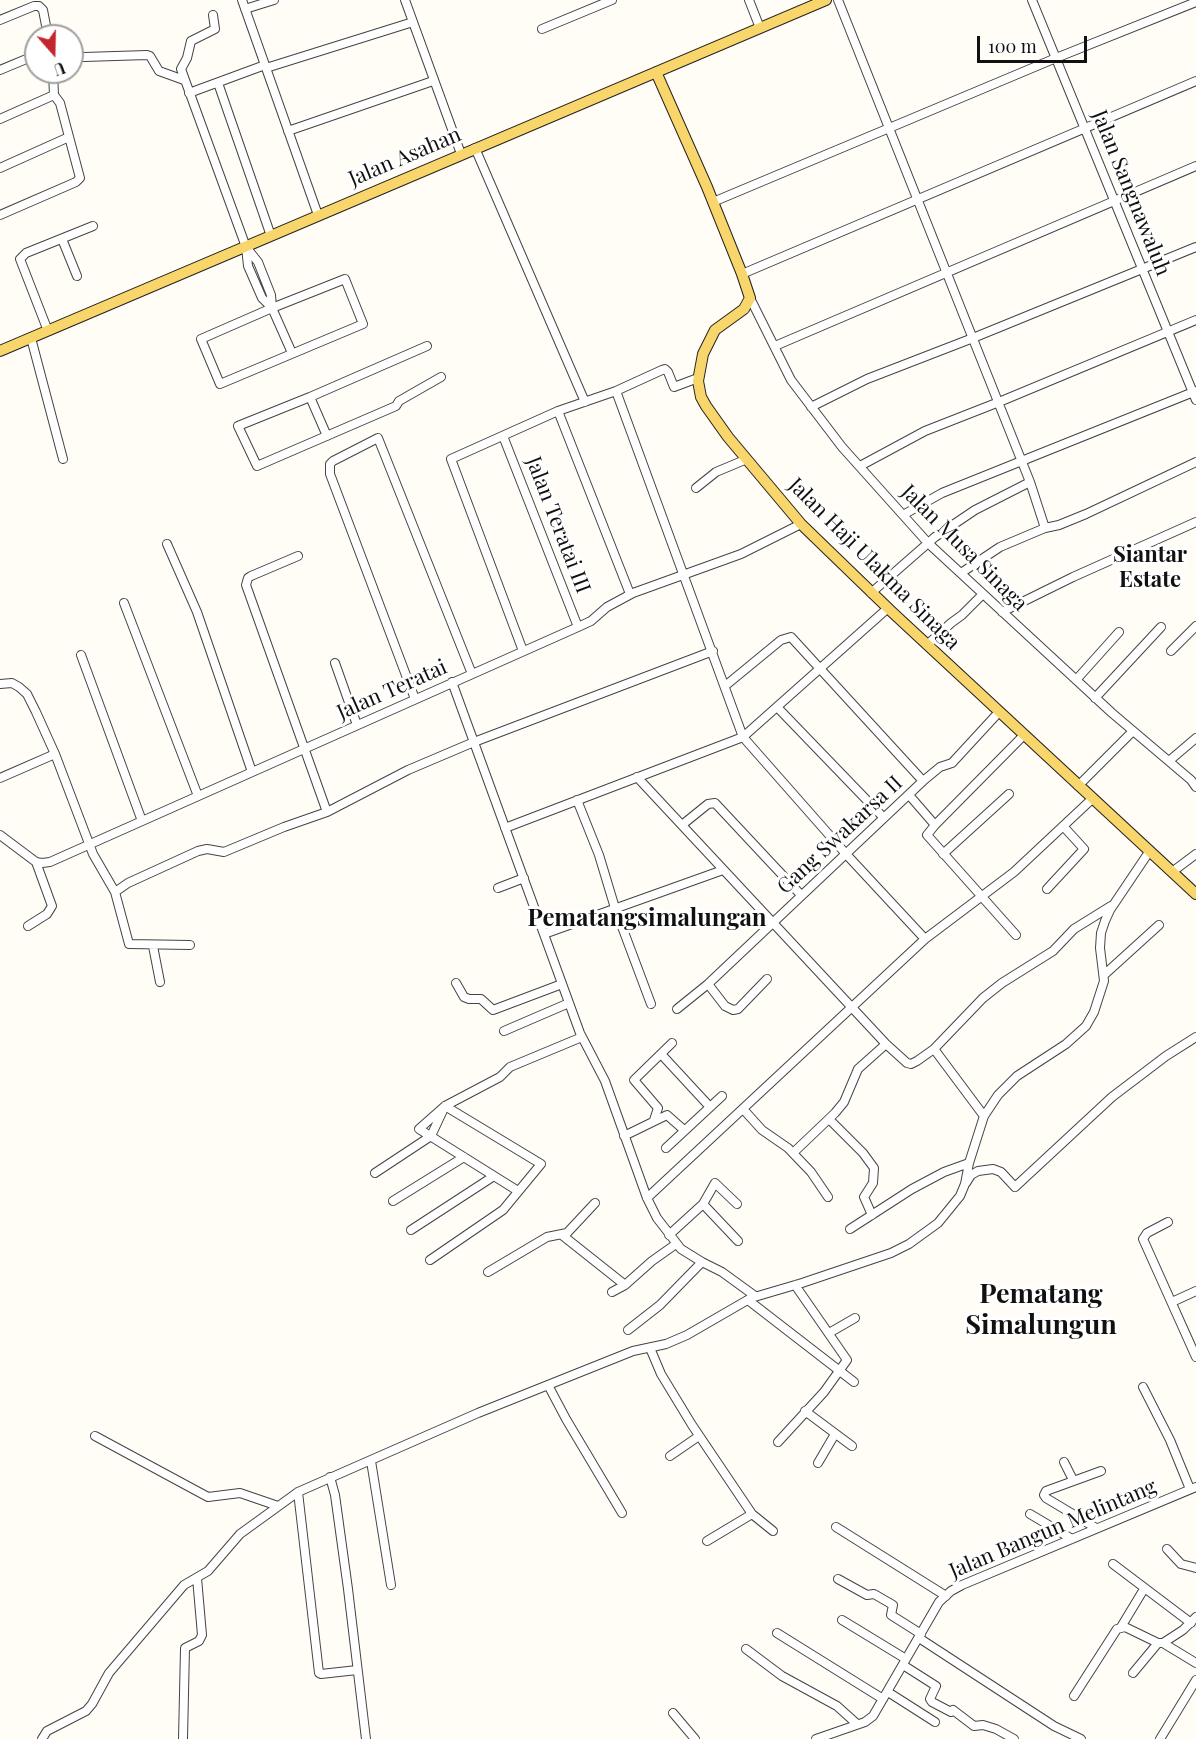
<!DOCTYPE html>
<style>
body{margin:0}
#map{position:relative;width:1196px;height:1739px;overflow:hidden;background:#fffdf5;font-family:"Playfair Display",serif}
canvas{display:block}
.north{position:absolute;left:24px;top:24px;width:60px;height:60px;box-sizing:border-box;background:#fff;border:2px solid #a0a0a0;border-radius:50%;rotate:160deg;font-size:16px;font-weight:700;line-height:24px;text-align:center;color:#111}
.north::after{content:'';display:block;margin:auto;width:21px;height:27px;background:#c4262e;clip-path:polygon(50% 0,100% 100%,50% 72%,0 100%)}
.scale{position:absolute;left:977px;top:36px;width:110px;height:27px;box-sizing:border-box;border:3px solid #111;border-top:0;padding-left:8px;font-size:18px;line-height:21px;white-space:nowrap;color:#111;-webkit-text-stroke:4px #fff;paint-order:stroke}
</style>
<div id="map">
<canvas width="1196" height="1739"></canvas>
<div class="north">U</div>
<div class="scale">100 m</div>
</div>
<script>
const c = document.querySelector('canvas').getContext('2d');
c.lineJoin = 'round';
function poly(rows) {
  const path = new Path2D();
  for (const r of rows) {
    path.moveTo(r[0], r[1]);
    for (let i = 2; i < r.length; i += 2) path.lineTo(r[i], r[i + 1]);
  }
  return path;
}
function trace(path, color, width, dash) {
  c.strokeStyle = color;
  c.lineWidth = width;
  c.lineCap = dash ? 'butt' : 'round';
  c.setLineDash(dash || []);
  c.stroke(path);
}
function write(font, color, halo, rows, align = 'center') {
  c.font = font + ' "Playfair Display",serif';
  c.lineWidth = 6;
  c.setLineDash([]);
  c.textBaseline = 'middle';
  c.strokeStyle = halo;
  c.fillStyle = color;
  for (const [text, x, y, turn = 0] of rows) {
    c.save();
    c.translate(x, y);
    c.rotate((+turn || 0) * Math.PI / 180);
    c.textAlign = isNaN(turn) ? turn : align;
    if (halo) c.strokeText(text, 0, 0);
    c.fillText(text, 0, 0);
    c.restore();
  }
}
const minor = poly([
 [242,0,318,215],
 [405,0,461,154],
 [749,0,760,28],
 [838,0,1030,482,1045,528],
 [1032,0,1196,400],
 [245,9,274,0],
 [213,15,215,29,191,41,187,58,181,69,246,247,248,266,262,298,272,308,271,295,258,262,246,247],
 [0,20,34,6,39,6,43,10,48,36],
 [542,29,612,0],
 [84,57,147,55,150,56,159,71,184,80],
 [266,68,413,22],
 [0,70,36,55],
 [53,72,54,95],
 [218,83,271,236],
 [189,93,265,65],
 [0,119,54,95,60,103,80,178,76,182,0,215],
 [288,131,433,81],
 [475,148,585,402],
 [0,168,69,137],
 [713,202,1056,58,1196,2],
 [62,239,77,276],
 [742,274,1196,81],
 [750,298,791,380,842,447,928,543,1112,713,1191,780,1196,787],
 [272,308,345,279,363,324,220,384,201,339,272,308,292,353],
 [48,331,20,259,26,253,93,226],
 [31,338,63,459],
 [775,346,1196,166],
 [616,391,743,737,846,854,925,939],
 [310,397,427,346],
 [811,407,867,379,973,338,1196,247],
 [558,411,630,594],
 [327,436,310,397,238,426,257,466,396,406,399,401,441,377],
 [503,436,578,627],
 [860,466,925,431,999,402,1196,320],
 [696,488,716,472,747,459],
 [903,515,942,493,1196,391],
 [167,544,197,612,252,772],
 [298,556,251,576,248,578,246,585,327,812,408,770,474,742,713,651],
 [961,573,1000,547,1045,528,1059,525,1086,514,1196,462],
 [871,593,935,537,975,510,1030,482],
 [124,603,198,796],
 [1002,612,1073,577,1196,522],
 [927,645,951,623,962,615,983,594],
 [523,651,451,459,558,411,616,391,662,370,665,369,668,372,674,387,698,378],
 [1171,651,1196,626],
 [81,655,142,821],
 [335,663,357,725],
 [1076,680,1119,632],
 [452,682,580,1033,605,1081,647,1198,657,1218,681,1249,702,1262,722,1272,755,1296],
 [0,684,12,683,19,687,27,694,36,712,55,754,93,854,115,892,129,944,190,945],
 [725,686,781,640,791,637,923,781],
 [1095,698,1161,627],
 [415,699,330,474,330,464,333,461,378,438,472,674],
 [777,707,884,818],
 [1169,761,1196,738],
 [637,777,886,1044,907,1063,911,1064,917,1061,934,1049,983,998,1002,983,1053,951,1074,929,1111,906],
 [0,778,55,754],
 [1078,786,1133,731],
 [909,795,935,825],
 [577,800,599,855,615,908,651,1004],
 [682,825,708,804,715,803,801,895],
 [505,828,743,737,888,608],
 [0,835,36,862,42,863,50,862,578,627,591,621,607,607,633,593,741,554,801,524],
 [943,854,1009,794],
 [1172,872,1196,854],
 [498,888,524,878],
 [1047,889,1084,849,1063,826],
 [115,892,128,883,198,851,207,849,224,852,284,827,327,812],
 [28,926,47,914,52,906,36,862],
 [544,934,723,870],
 [1016,935,927,835,935,825,1024,735],
 [153,946,160,982],
 [1105,974,1159,925],
 [456,983,464,997,469,999,481,999,493,1010,562,984],
 [708,984,725,1006,733,1010,738,1009,767,979],
 [677,1009,708,984,923,781,940,767,952,763,999,712],
 [504,1031,569,1003],
 [934,1049,984,1116],
 [661,1054,710,1107],
 [743,1109,762,1130,788,1148,811,1172,828,1197],
 [829,1119,863,1153,874,1168,873,1183,864,1197,872,1215],
 [654,1120,658,1108,634,1080,672,1043],
 [624,1136,667,1115,684,1130],
 [666,1148,722,1096],
 [793,1153,835,1113,844,1102,858,1069,886,1044],
 [375,1173,431,1136,445,1106,541,1164,503,1210,430,1260],
 [966,1183,971,1175,978,1171,993,1169,1001,1172,1015,1187,1112,1097,1166,1056,1196,1037],
 [518,1191,419,1129,445,1106,500,1077,510,1067,582,1037],
 [647,1198,925,939,1014,872,1092,799],
 [393,1201,464,1157],
 [703,1204,738,1241],
 [1168,1222,1147,1233,1143,1239,1196,1357],
 [850,1229,912,1189,944,1172,969,1163],
 [411,1230,494,1176],
 [562,1235,625,1285],
 [669,1235,703,1204,715,1183,737,1204],
 [488,1272,547,1237,567,1233,595,1203],
 [612,1292,625,1285,652,1261,676,1244],
 [748,1300,854,1382],
 [1172,1302,1196,1291],
 [628,1330,660,1305,702,1262],
 [829,1333,855,1318],
 [650,1348,661,1374,692,1425,752,1514,773,1531],
 [548,1385,566,1419,622,1513],
 [1143,1387,1170,1440,1190,1489],
 [805,1411,852,1446],
 [95,1436,208,1497,240,1493,278,1506],
 [778,1442,824,1392,847,1360,795,1285],
 [670,1456,699,1436],
 [371,1461,391,1585],
 [1064,1462,1073,1480],
 [818,1463,835,1434],
 [330,1477,335,1495,348,1589,366,1739],
 [298,1492,319,1673,321,1674,357,1670],
 [1030,1514,1072,1539],
 [836,1527,946,1596],
 [1096,1528,1046,1498,1044,1495,1046,1491,1101,1471],
 [707,1541,752,1514],
 [1167,1549,1181,1564,1196,1568],
 [1113,1564,1191,1623],
 [838,1579,867,1595,874,1594,893,1605,891,1615,921,1634],
 [842,1620,906,1659],
 [1121,1627,1144,1589],
 [777,1633,883,1699],
 [919,1638,1054,1726,1081,1739],
 [1163,1643,1196,1663],
 [746,1649,782,1676,837,1706,857,1724],
 [903,1665,936,1686,930,1699,932,1702,951,1712,953,1710,974,1726,983,1725,996,1729,1014,1739],
 [1133,1673,1158,1643,1163,1643,1183,1630,1196,1617],
 [888,1692,935,1722],
 [1074,1696,1117,1629,1125,1627,1158,1643],
 [673,1713,695,1739],
 [42,1739,47,1731,86,1711,92,1704,109,1673,184,1585,208,1571,240,1534,298,1492,478,1413,633,1351,666,1344,687,1335,751,1298,802,1283,891,1253,909,1244,938,1223,960,1196,965,1184,969,1163,984,1116,998,1095,1017,1076,1066,1044,1086,1026,1094,1012,1104,981,1100,948,1101,933,1105,921,1110,910,1149,852],
 [183,1739,185,1648,199,1641,202,1635,197,1578],
 [816,1739,865,1722,873,1716,939,1602,951,1591,962,1585,1196,1487],
 [1160,1739,1196,1680]
]);
const major = poly([
 [656,72,707,187,742,274,750,298,744,309,715,330,703,354,698,381,701,397,706,406,728,437,801,524,892,612,1196,894],
 [0,351,826,0]
]);
trace(minor, '#444', 10);
trace(major, '#222', 12);
trace(minor, '#fff', 8);
trace(major, '#f9d66b', 10);
write('21px', '#111', '#fff', [
 ["Jalan Asahan",405,157,-23],
 ["Jalan Sangnawaluh",1131,193,68],
 ["Jalan Teratai III",558,525,69],
 ["Jalan Musa Sinaga",964,548,45],
 ["Jalan Haji Ulakma Sinaga",874,564,45],
 ["Jalan Teratai",392,690,-24],
 ["Gang Swakarsa II",840,835,-43],
 ["Jalan Bangun Melintang",1053,1529,-23]
]);
write('bold 22px', '#111', '#fff', [
 ["Siantar",1150,555],
 ["Estate",1150,580]
]);
write('bold 24px', '#111', '#fff', [
 ["Pematangsimalungan",647,919]
]);
write('bold 27px', '#111', '#fff', [
 ["Pematang",1041,1295],
 ["Simalungun",1041,1326]
]);
</script>
